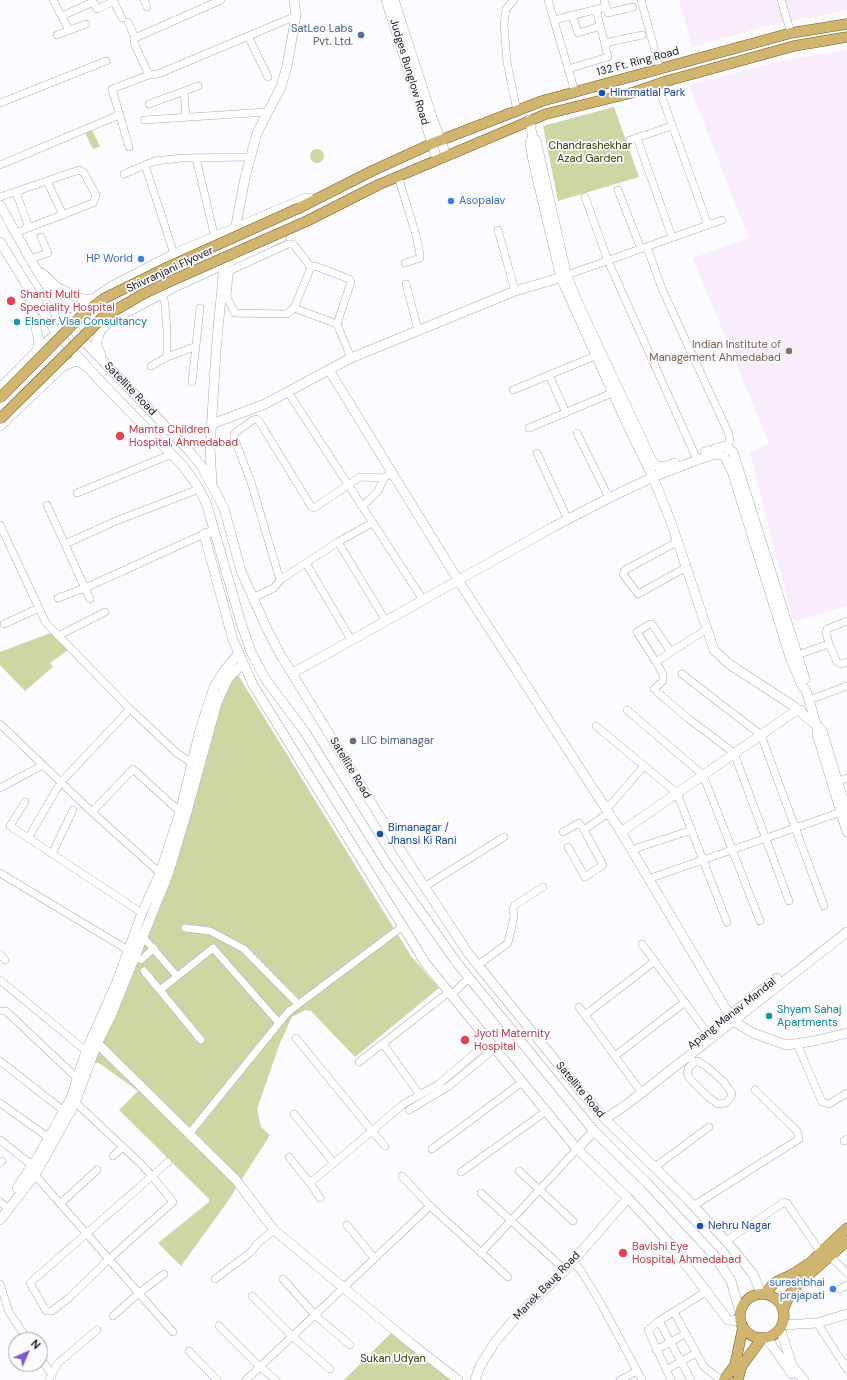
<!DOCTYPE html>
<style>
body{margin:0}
#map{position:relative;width:847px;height:1380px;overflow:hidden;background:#fcfbff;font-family:"DM Sans",sans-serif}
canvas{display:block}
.north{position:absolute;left:8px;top:1332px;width:40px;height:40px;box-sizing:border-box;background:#fcfbff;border:1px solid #a1a0a5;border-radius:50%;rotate:45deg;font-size:11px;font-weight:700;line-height:16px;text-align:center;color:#19171d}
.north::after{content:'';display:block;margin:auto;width:14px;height:18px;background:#7d59d3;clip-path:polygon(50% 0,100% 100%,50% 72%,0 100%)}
</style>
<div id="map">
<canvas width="847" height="1380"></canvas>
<div class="north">N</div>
</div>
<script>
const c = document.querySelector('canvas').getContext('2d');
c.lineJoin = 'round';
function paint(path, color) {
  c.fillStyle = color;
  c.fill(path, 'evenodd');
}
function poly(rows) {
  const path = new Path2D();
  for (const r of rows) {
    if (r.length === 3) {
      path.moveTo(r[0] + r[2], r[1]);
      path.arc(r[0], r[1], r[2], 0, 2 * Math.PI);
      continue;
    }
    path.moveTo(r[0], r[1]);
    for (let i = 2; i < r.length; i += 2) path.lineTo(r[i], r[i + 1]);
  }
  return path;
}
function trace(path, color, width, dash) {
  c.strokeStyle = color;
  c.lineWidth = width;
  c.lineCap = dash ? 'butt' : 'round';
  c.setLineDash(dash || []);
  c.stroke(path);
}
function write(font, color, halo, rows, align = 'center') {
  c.font = font + ' "DM Sans",sans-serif';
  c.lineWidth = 3.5;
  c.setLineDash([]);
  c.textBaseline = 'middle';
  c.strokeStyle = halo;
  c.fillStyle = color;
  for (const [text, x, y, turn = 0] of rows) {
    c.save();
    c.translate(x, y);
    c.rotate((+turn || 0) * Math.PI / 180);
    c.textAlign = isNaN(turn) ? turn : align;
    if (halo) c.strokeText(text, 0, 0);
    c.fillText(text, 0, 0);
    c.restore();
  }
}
paint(poly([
 [679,0,847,0,847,10,806,19,786,21,692,47],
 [847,50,847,606,793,621,750,453,769,443,693,258,749,238,689,85,790,59]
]), '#f7edfd');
paint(poly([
 [614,107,639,177,558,201,543,126],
 [92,130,100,146,93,149,85,133],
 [317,156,7],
 [53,632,68,650,50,663,53,667,25,691,0,665,0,652],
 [235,670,411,956,439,988,355,1057,311,1011,305,1010,292,1017,280,1043,257,1109,261,1127,270,1135,228,1201,181,1266,158,1243,209,1202,209,1199,119,1110,138,1091,99,1063,91,1062,88,1057,196,763,212,702,223,679],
 [392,1332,454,1380,344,1380]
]), '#cdd7a4');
const street = poly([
 [53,0,69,30],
 [92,0,97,9,114,1],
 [113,0,122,18],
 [144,0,147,7],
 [221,0,135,38,134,43,149,75,158,74,296,16],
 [514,0,506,9,504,24,507,62,517,111],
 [548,0,575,92],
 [604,0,608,13,633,7],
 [641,0,660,69],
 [781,0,791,33],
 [572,15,578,33,600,26],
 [62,16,93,2],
 [554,20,606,7],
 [128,22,135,38],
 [57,35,86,24],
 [248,36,268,77],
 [605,43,642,35],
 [568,69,608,57,596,9],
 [184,91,186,117],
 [662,97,708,225],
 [0,103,106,61],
 [149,104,198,86],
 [144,120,267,112],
 [637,138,672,237],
 [630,140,672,126],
 [129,147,112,89,149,75],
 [196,158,215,238],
 [0,165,119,115],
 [124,174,145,165],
 [398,176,416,235,420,255,420,258,405,263],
 [47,181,63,215],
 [618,190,641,249],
 [16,192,29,228],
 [0,197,79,170,84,173,96,195,93,203,15,233],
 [585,197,608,261,695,455],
 [498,230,515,291],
 [647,247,662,289,728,432,730,440,728,447],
 [174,254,145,165,155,161,182,158,250,157],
 [30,259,48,253,41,237],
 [311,267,293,244,288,244,231,270,229,274,227,298,235,313,287,314,294,308,337,324,351,358],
 [567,275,722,220],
 [406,284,418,330],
 [294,308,311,267,315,266,349,279,351,282,337,324],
 [167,357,194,347],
 [151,366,167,357,167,332,165,304,162,293],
 [549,375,566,413],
 [192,382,200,308],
 [513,390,595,356],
 [288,392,423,600],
 [529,428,612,393],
 [577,433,609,498],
 [537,453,568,520],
 [77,493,172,454],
 [47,505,90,599],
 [362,507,378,491,384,478],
 [0,525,46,623,130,709],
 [338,542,386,621],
 [677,542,625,570,623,574,638,594,685,568],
 [65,544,116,521,199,489],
 [306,563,352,641],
 [280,580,251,482,235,440,234,435,236,432,253,420,256,419,259,421,311,506,314,508,360,477,384,478,391,473],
 [58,598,85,588,204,534],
 [252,598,274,588,280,580,338,542,372,523],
 [4,624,39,608],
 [58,636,105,612],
 [829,644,837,662,841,664,847,662],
 [671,652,652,624,650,624,637,632,656,662,671,652,707,629],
 [797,655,829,644,826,632,827,629,847,621],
 [682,674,761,735,824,906],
 [654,689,663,681,663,674,656,662],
 [658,693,689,719,734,753,789,901],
 [809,700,847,686],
 [627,710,703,775,760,921],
 [0,724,92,812,160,873],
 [596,726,677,793,727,922],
 [839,781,847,778],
 [61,782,130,709,178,754,196,765],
 [0,788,43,765],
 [25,802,10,826,142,913],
 [606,810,644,766],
 [92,812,133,769,180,812],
 [563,832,579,823,584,830,608,813],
 [28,838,58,787],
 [568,847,585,877,603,865,584,830],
 [637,848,692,830],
 [52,854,73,810],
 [0,873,128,950],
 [648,879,844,811],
 [424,887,504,837],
 [185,928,210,931,244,949,298,1004],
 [143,937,177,976],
 [642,944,711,1038],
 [0,954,5,960],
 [141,960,154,948],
 [478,965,508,943,514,917,513,909,515,905,543,887],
 [144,971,201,1040],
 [0,980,86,1051],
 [160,990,213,948,279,1023],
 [451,995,469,978],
 [579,1007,639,1089],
 [0,1011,6,1011,78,1079],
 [585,1015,655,961],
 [383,1044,417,1091],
 [797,1044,822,1102,829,1104,847,1093],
 [615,1056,685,1002],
 [689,1056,694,1063,697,1061,706,1066,724,1082,732,1094,731,1097,726,1103,718,1104,708,1097,690,1079,687,1073,689,1067,694,1063],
 [0,1061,64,1111],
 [359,1062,449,992],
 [73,1100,141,1164,152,1176,173,1202,109,1259,70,1297,52,1311,46,1311,30,1283,152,1176,168,1162],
 [0,1103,49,1138],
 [409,1110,449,1086,494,1049],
 [294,1114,334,1163],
 [189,1134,288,1012,403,926],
 [0,1140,33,1166],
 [844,1141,847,1139],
 [385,1146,372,1131,402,1105,439,1084,488,1042],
 [432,1149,521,1083],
 [113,1156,123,1147],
 [289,1157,310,1183,372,1131,296,1038],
 [0,1163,2,1161],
 [655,1167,709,1127],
 [519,1171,573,1221],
 [461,1172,545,1112],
 [35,1175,173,1332],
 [402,1176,430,1206],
 [310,1183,320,1198],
 [481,1193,565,1270],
 [0,1202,4,1205],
 [60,1204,97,1170],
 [693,1206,799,1139,797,1131,755,1090],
 [347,1225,374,1258],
 [726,1241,784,1202,787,1203,821,1253],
 [481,1253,577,1149],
 [830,1256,847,1273],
 [573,1261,583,1274,600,1302,642,1380],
 [215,1279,251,1252,258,1243,274,1230],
 [283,1279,314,1314,350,1345],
 [0,1284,9,1312,28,1340],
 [840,1289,847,1285],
 [252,1296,292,1336,330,1369],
 [674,1312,704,1367,721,1380],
 [113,1316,139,1293,164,1274],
 [659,1321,691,1380],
 [817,1323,847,1369],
 [219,1326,260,1367,276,1380],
 [656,1350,685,1334],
 [189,1351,217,1380],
 [40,1357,52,1375],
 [666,1370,696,1353],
 [49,1380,58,1363,97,1330],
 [246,1380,430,1206,508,1277],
 [620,1380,637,1371],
 [671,1380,648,1330,659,1321,707,1291]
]);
const secondary = poly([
 [386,0,437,159],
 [394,0,432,117,446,155],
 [529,120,533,138,536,140,566,273,577,301,652,461,657,466,665,467,675,463],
 [533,138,530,142,533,161,561,278,626,422,653,477,671,522,714,650,729,664,792,705,822,730,847,813],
 [0,205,33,264,77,334,191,453,202,467,224,508,241,571,267,629,280,654,403,854,468,953,577,1087,605,1119,689,1201,726,1241,753,1274,761,1293],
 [235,230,245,178,257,133,281,87,287,66,296,16,294,0],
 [0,242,56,332,101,382,183,466,196,484,206,502,241,623,251,652,266,680,305,732,387,864,457,963,594,1131,648,1184,714,1255,731,1281,740,1312],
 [42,273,57,287,74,296,84,299,93,299,112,286,174,254,306,198,316,200],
 [37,351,93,299],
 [101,355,96,343,101,329,114,319,171,289,282,237],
 [329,370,458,580,621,832,733,1021,753,1033,786,1045,814,1041,847,1033],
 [0,388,37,351,39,342,28,290],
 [212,424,265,404,351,358,515,291,566,276],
 [0,426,62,367,75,361,82,363,86,367],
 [705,452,725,446,733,452,805,679],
 [212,483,210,449,216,351,224,265],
 [214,531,204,534,233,640,253,685,426,964,577,1149],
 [293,673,553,527,609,498,653,477,697,460,716,454,724,456,732,471,790,657,802,686,806,690,817,727,817,734,847,832],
 [621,832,797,710,801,710],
 [726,1018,777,978],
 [95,1041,236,1180,274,1230,409,1342,458,1380],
 [605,1119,626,1105,847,932],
 [594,1131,577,1149,628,1198,671,1245,728,1320,741,1321],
 [17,1188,39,1155,71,1098,86,1051,116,984,142,913,160,873,180,812,200,730,214,687,224,671,238,654],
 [0,1220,35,1175,75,1103,97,1044,111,1016,169,872,187,812,217,703,228,679,243,663],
 [782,1325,817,1323,847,1314],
 [780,1328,792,1365,804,1380],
 [766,1337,792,1374],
 [475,1380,480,1366,495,1342,517,1316,565,1270,628,1198]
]);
const primary = poly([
 [299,208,372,171,431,144,542,101,791,33,847,24],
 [307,221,378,185,546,114,635,92,667,81,794,46,847,37],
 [765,1294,774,1283,791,1275,811,1262,847,1228],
 [762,1316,22],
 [783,1310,790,1294,797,1285,847,1241],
 [724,1380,735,1365,743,1327],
 [738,1380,741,1367,762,1338]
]);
trace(street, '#aca8b9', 8);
trace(secondary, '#aca8b9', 10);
trace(primary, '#7a5d14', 11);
trace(street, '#fff', 7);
trace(secondary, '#fff', 9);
trace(primary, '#cfb56f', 10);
const primaryBridge = poly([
 [0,398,80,317,103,299,168,267,299,208],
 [0,419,102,318,143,294,173,280,307,221]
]);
trace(primaryBridge, '#7a5d14', 11, []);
trace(primaryBridge, '#cfb56f', 10);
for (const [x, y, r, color] of [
 [361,35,4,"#5c6f8a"],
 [602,93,4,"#1a4fb4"],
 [451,201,4,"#3f7fe0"],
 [141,259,4,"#3f7fe0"],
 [11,301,5,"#e0444e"],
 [17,322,4,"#0f9aa8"],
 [789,351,4,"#8d6e63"],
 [120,436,5,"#e0444e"],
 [353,741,4,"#5c6f8a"],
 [380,834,4,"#1a4fb4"],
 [769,1016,4,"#0f9aa8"],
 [465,1040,5,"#e0444e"],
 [700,1226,4,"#1a4fb4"],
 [623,1253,5,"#e0444e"],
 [833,1289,4,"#3f7fe0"]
]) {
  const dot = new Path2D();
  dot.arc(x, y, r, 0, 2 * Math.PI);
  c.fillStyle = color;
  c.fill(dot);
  trace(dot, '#fcfbff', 1.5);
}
write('11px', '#4e5e75', '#fcfbff', [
 ["SatLeo Labs",353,29],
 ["Pvt. Ltd.",353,42],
 ["LIC bimanagar",361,741,"left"]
], 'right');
write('11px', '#19171d', '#fcfbff', [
 ["132 Ft. Ring Road",638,62,-15],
 ["Judges Bunglow Road",409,72,73],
 ["Shivranjani Flyover",170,270,-25],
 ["Satellite Road",130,389,46],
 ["Satellite Road",350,768,59],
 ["Apang Manav Mandal",732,1014,-38],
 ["Satellite Road",580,1090,50],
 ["Manek Baug Road",547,1286,-46]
]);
write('11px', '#164399', '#fcfbff', [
 ["Himmatlal Park",610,93],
 ["Bimanagar /",388,828],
 ["Jhansi Ki Rani",388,841],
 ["Nehru Nagar",708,1226]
], 'left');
write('11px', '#353d07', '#fcfbff', [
 ["Chandrashekhar",590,146],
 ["Azad Garden",590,159],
 ["Sukan Udyan",393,1359]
]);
write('11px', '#366cbe', '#fcfbff', [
 ["Asopalav",459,201,"left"],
 ["HP World",133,259],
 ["sureshbhai",825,1283],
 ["prajapati",825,1296]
], 'right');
write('11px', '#be3a42', '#fcfbff', [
 ["Shanti Multi",20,295],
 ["Speciality Hospital",20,308],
 ["Mamta Children",129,430],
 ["Hospital, Ahmedabad",129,443],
 ["Jyoti Maternity",474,1034],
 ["Hospital",474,1047],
 ["Bavishi Eye",632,1247],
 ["Hospital, Ahmedabad",632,1260]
], 'left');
write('11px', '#0d838f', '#fcfbff', [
 ["Elsner Visa Consultancy",25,322],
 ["Shyam Sahaj",777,1010],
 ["Apartments",777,1023]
], 'left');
write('11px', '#785e54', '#fcfbff', [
 ["Indian Institute of",781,345],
 ["Management Ahmedabad",781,358]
], 'right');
</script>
